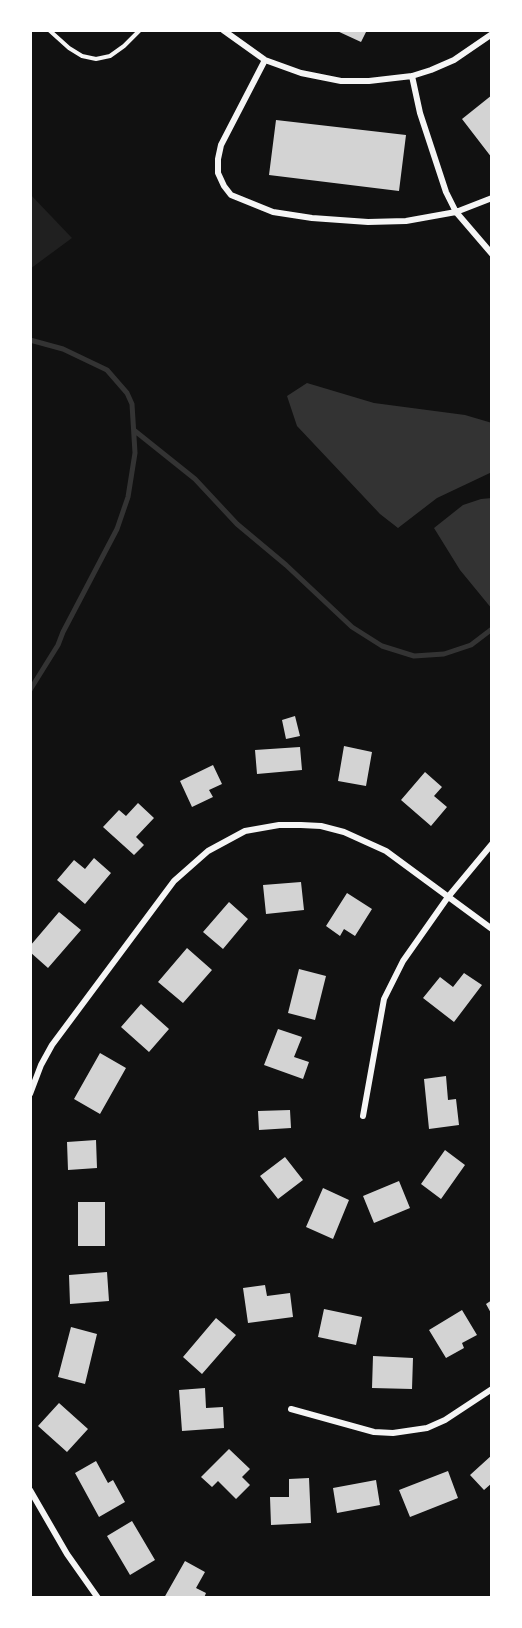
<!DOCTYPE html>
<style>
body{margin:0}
#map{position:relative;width:522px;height:1628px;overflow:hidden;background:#111;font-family:Figtree,sans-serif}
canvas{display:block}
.frame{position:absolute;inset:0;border:32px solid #fff;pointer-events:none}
</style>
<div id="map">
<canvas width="522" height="1628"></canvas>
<div class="frame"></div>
</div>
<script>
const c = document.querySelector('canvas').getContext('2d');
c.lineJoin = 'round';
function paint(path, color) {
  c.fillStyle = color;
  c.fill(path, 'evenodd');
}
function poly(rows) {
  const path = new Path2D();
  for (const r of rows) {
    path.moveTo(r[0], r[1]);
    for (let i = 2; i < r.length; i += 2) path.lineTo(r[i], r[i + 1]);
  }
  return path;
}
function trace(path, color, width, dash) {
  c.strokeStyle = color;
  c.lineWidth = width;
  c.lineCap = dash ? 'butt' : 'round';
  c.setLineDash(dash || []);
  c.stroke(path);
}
paint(poly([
 [30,194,72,238,30,269]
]), '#202020');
paint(poly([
 [307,383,374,403,465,415,492,423,492,472,437,498,398,528,380,514,297,426,287,396],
 [492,498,492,609,460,570,434,528,463,505,481,499]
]), '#333');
trace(poly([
 [30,340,63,349,107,370,127,393,132,404,135,453,128,497,117,529,63,632,58,645,30,690],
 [135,431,195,479,237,524,286,565,352,627,382,646,414,656,444,654,471,645,492,629]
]), '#333', 5);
paint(poly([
 [335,30,367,30,361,42],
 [492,95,492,158,462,119],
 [276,120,406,135,399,191,269,175],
 [295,716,300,736,286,739,282,720],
 [344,746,372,752,366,786,338,781],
 [300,747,302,770,257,774,255,750],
 [213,765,222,784,209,790,213,797,192,807,180,781],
 [425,772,442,787,434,796,447,807,431,826,401,800],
 [138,803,154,818,136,837,144,845,134,855,103,827,119,810,126,816],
 [94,858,111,873,85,904,57,880,74,860,85,869],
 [301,882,304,910,266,914,263,885],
 [347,893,372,909,355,936,344,929,340,936,326,926],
 [229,902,248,919,223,949,203,932],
 [59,912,81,930,48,968,30,952,30,946],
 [187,948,212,970,183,1003,158,982],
 [299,969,326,976,315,1020,288,1013],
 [464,973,482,985,454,1022,423,998,440,977,453,987],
 [141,1004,169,1029,149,1052,121,1027],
 [278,1029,302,1037,294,1057,309,1062,303,1079,264,1065],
 [100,1053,126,1068,100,1114,74,1099],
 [446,1076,448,1100,456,1099,459,1125,429,1129,424,1079],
 [290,1110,291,1128,259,1130,258,1111],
 [96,1140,97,1168,68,1170,67,1142],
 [445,1150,465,1165,441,1199,421,1184],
 [285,1157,303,1180,278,1199,260,1176],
 [399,1181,410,1208,374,1223,363,1196],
 [323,1188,349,1200,333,1239,306,1227],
 [78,1202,105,1202,105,1246,78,1246],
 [107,1272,109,1301,70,1304,69,1275],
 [265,1285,267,1296,290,1293,293,1317,248,1323,243,1288],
 [492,1300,492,1315,486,1304],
 [324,1309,362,1317,356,1345,318,1337],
 [462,1310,477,1335,462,1343,464,1348,446,1358,429,1330],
 [216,1318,236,1335,202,1374,183,1357],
 [71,1327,97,1334,85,1384,58,1377],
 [373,1356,413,1358,412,1389,372,1388],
 [205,1388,206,1408,223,1407,224,1428,182,1431,179,1390],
 [59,1403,88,1429,67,1452,38,1426],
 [229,1449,250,1469,242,1477,250,1485,236,1499,218,1481,212,1487,201,1477],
 [492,1455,492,1483,484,1490,470,1475],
 [96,1461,108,1483,113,1480,125,1502,99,1517,75,1473],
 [448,1471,458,1498,410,1517,399,1490],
 [309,1478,311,1523,271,1525,270,1497,289,1497,289,1479],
 [376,1480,380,1505,337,1513,333,1488],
 [132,1521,155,1560,130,1575,107,1536],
 [185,1561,205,1572,196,1588,206,1593,204,1598,164,1598]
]), '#d3d3d3');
trace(poly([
 [49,30,69,48,82,56,96,59,110,56,124,46,140,30]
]), '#f5f5f5', 4);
trace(poly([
 [223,30,265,60,301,73,341,81,369,81,412,76,431,70,454,60,492,34],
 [265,60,221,145,218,159,218,173,224,186,231,195,273,212,312,218,368,222,406,221,456,212,492,198],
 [412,76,420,113,446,192,456,212,492,254],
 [30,1094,41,1065,52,1045,174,881,208,851,245,831,279,825,301,825,321,826,344,832,386,851,492,929],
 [363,1116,384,999,403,961,448,897,492,844],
 [291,1409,374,1432,393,1433,427,1428,445,1420,492,1389],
 [30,1490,67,1554,98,1598]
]), '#f5f5f5', 6);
</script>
